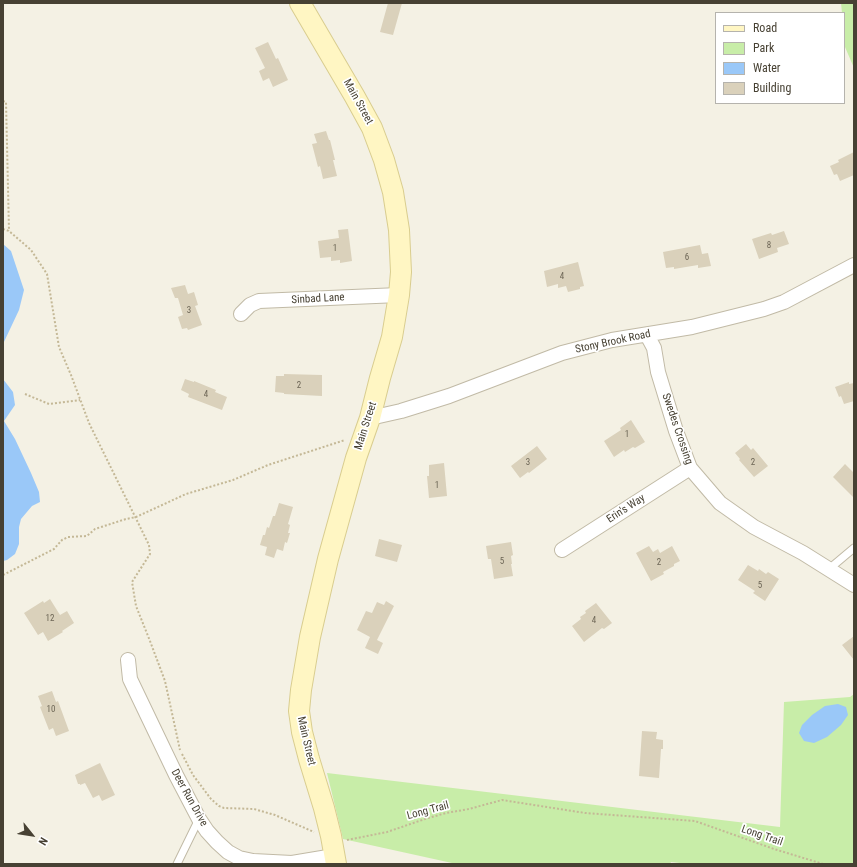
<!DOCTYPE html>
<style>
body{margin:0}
#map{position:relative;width:857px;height:867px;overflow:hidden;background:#f4f1e4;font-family:"Roboto Condensed",sans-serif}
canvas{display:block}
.frame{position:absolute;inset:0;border:4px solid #474133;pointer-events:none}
.legend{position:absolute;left:715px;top:12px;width:130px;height:92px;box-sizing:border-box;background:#fff;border:1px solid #b5b3ad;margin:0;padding:5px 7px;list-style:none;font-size:12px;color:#474133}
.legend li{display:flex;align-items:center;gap:8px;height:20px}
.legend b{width:20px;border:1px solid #b5b3ad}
.north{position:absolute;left:12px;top:815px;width:40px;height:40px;-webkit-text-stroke:3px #fff;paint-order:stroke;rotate:120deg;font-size:11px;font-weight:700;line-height:16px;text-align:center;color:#474133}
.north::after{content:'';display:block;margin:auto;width:14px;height:18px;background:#474133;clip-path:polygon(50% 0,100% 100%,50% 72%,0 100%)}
</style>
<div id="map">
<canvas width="857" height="867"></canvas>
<div class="frame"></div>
<ul class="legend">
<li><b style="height:5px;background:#fff6c3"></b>Road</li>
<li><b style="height:11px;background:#c8eda8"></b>Park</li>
<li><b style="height:11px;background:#9ac8f8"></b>Water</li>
<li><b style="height:11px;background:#dad1bb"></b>Building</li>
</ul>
<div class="north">N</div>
</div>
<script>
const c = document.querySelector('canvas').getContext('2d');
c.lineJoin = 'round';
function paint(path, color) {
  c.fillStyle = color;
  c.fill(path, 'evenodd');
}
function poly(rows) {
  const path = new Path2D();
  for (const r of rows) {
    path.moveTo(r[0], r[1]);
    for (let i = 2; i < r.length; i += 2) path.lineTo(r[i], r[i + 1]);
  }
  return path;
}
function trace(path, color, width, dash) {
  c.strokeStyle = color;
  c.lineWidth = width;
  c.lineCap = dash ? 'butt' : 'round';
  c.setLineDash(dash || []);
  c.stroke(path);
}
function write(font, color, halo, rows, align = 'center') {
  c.font = font + ' "Roboto Condensed",sans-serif';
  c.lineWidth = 3.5;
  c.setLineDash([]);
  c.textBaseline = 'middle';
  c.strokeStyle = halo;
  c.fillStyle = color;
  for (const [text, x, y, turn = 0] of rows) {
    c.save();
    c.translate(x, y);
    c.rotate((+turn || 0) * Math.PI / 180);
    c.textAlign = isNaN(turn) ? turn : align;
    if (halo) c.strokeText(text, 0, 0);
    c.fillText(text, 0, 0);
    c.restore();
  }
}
paint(poly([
 [841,3,854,3,854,68,845,47,844,33,844,13,842,13],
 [854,694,854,864,688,864,671,862,670,864,452,864,452,863,343,839,327,773,780,827,784,702,850,697]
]), '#c8eda8');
paint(poly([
 [3,244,11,251,24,290,19,310,3,344],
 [3,379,13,392,15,405,4,421,15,439,31,473,39,492,40,502,32,506,21,519,19,527,19,544,15,554,7,560,3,561],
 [838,704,846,707,848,715,841,725,827,737,814,743,804,741,799,733,802,725,812,715,825,706]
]), '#9ac8f8');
paint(poly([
 [388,3,402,3,393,35,380,32],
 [268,42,276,59,278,58,288,80,273,87,269,78,263,81,259,71,265,68,255,48],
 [326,131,329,140,330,140,335,160,333,160,337,176,323,179,320,166,318,167,312,144,317,143,314,134],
 [854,152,854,175,840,181,837,174,834,175,830,166,839,162,838,160],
 [348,229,352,261,340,263,340,260,331,261,331,257,320,258,318,241,339,238,338,230],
 [784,231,789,244,777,248,778,252,759,259,752,239,771,233,772,235],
 [700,245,702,254,708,253,711,266,698,268,698,265,674,269,674,267,666,268,663,252],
 [578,262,584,286,580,287,580,289,568,292,566,286,558,288,558,284,547,287,544,271],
 [185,285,188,294,194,292,198,305,195,306,202,325,188,330,187,328,182,329,178,317,183,315,178,298,175,298,171,288],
 [284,374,322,375,322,396,284,394,284,393,275,392,276,376,284,376],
 [185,379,194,382,194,381,216,390,215,392,227,397,222,410,188,397,189,394,181,390],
 [849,382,849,384,854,383,854,401,844,404,841,396,839,397,835,387],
 [631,420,645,442,635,448,633,447,625,452,624,450,614,457,604,441,621,430,620,428],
 [746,444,751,450,753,448,768,466,754,477,739,460,740,459,735,453],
 [537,446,547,459,529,473,528,472,520,478,511,466],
 [444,463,447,496,429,498,427,476,429,476,429,465],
 [845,464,854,473,854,498,833,477],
 [279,503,293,507,288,524,290,525,288,533,290,533,287,543,285,542,283,551,277,549,274,558,265,555,267,547,260,545,263,535,265,535,267,527,269,528,273,516,275,516],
 [379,539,402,545,397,562,375,556],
 [511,542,513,555,511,556,512,564,511,564,513,576,494,579,491,559,488,559,486,546],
 [649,546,653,552,658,549,660,553,672,546,680,561,674,564,674,566,663,572,664,574,651,581,636,553],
 [748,565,758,571,759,569,766,574,768,572,779,579,765,601,753,593,755,591,738,580],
 [50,599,60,615,67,611,74,623,62,631,63,632,48,641,43,632,38,635,24,613,43,601,44,603],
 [386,601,394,606,377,640,383,643,378,654,365,648,370,637,357,630,366,611,372,613,377,602,384,605],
 [596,603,612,623,604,629,602,628,584,642,572,626,581,619,580,617,586,613,585,611],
 [854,636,854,660,842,645],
 [52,691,56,702,58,701,69,731,56,736,53,728,49,730,40,707,42,706,38,696],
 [642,731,657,732,656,739,663,740,663,749,661,749,659,778,639,776],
 [100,763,115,795,102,801,99,795,93,798,85,783,80,785,80,784,78,784,75,775]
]), '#dad1bb');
const lane = poly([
 [829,569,854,548],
 [177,864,199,819]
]);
const street = poly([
 [241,314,250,305,259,301,399,295],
 [647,335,654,348,658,372,676,431,690,468,720,503,754,527,803,553,854,585],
 [370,418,401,411,449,396,562,353,612,340,692,327,764,309,784,302,854,265],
 [562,550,690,468],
 [128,660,130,679,176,775,199,819,207,831,217,842,228,852,239,858,253,861,292,863,334,856]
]);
const secondary = poly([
 [300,3,355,97,372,128,384,160,393,192,399,230,401,272,399,295,392,337,380,378,370,418,356,458,328,559,310,637,301,690,299,711,302,732,309,759,324,808,331,836,336,864]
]);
trace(lane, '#c1baa6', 9);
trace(street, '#c1baa6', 16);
trace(secondary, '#d9cd8f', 22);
trace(poly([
 [3,101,6,102,9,231],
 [3,229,9,231,31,250,47,274,59,347,71,375,89,423,149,545,150,554,132,582,136,606,150,641,165,681,180,750],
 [25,394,49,404,80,400],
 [3,575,54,549,62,540,68,537,87,536,95,529,126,519,136,517,186,494,233,480,268,465,345,440],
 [182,754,193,775,211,799,219,806,224,808,254,809,275,815,314,832],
 [347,840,387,832,425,819,446,813,469,809,502,800,585,813,695,821,774,849,823,864]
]), '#c4b896', 2, [2, 2]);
trace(lane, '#fff', 7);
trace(street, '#fff', 14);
trace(secondary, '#fff6c3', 20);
write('9px', '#6c6555', null, [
 ["8",769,246],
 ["1",335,249],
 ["6",687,258],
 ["4",562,277],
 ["3",189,311],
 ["2",299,386],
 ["4",206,395],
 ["1",627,435],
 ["3",528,463],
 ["2",753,463],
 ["1",437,486],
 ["5",502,562],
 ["2",659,563],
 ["5",760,586],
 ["12",50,619],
 ["4",594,621],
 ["10",51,710]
]);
write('11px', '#474133', '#fff', [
 ["Main Street",358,102,61],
 ["Sinbad Lane",318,299,-3],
 ["Stony Brook Road",613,342,-12],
 ["Main Street",366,426,-72],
 ["Swedes Crossing",677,429,71],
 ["Erin's Way",626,509,-33],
 ["Main Street",306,741,77],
 ["Deer Run Drive",189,798,61],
 ["Long Trail",428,811,-15],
 ["Long Trail",762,836,19]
]);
</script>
